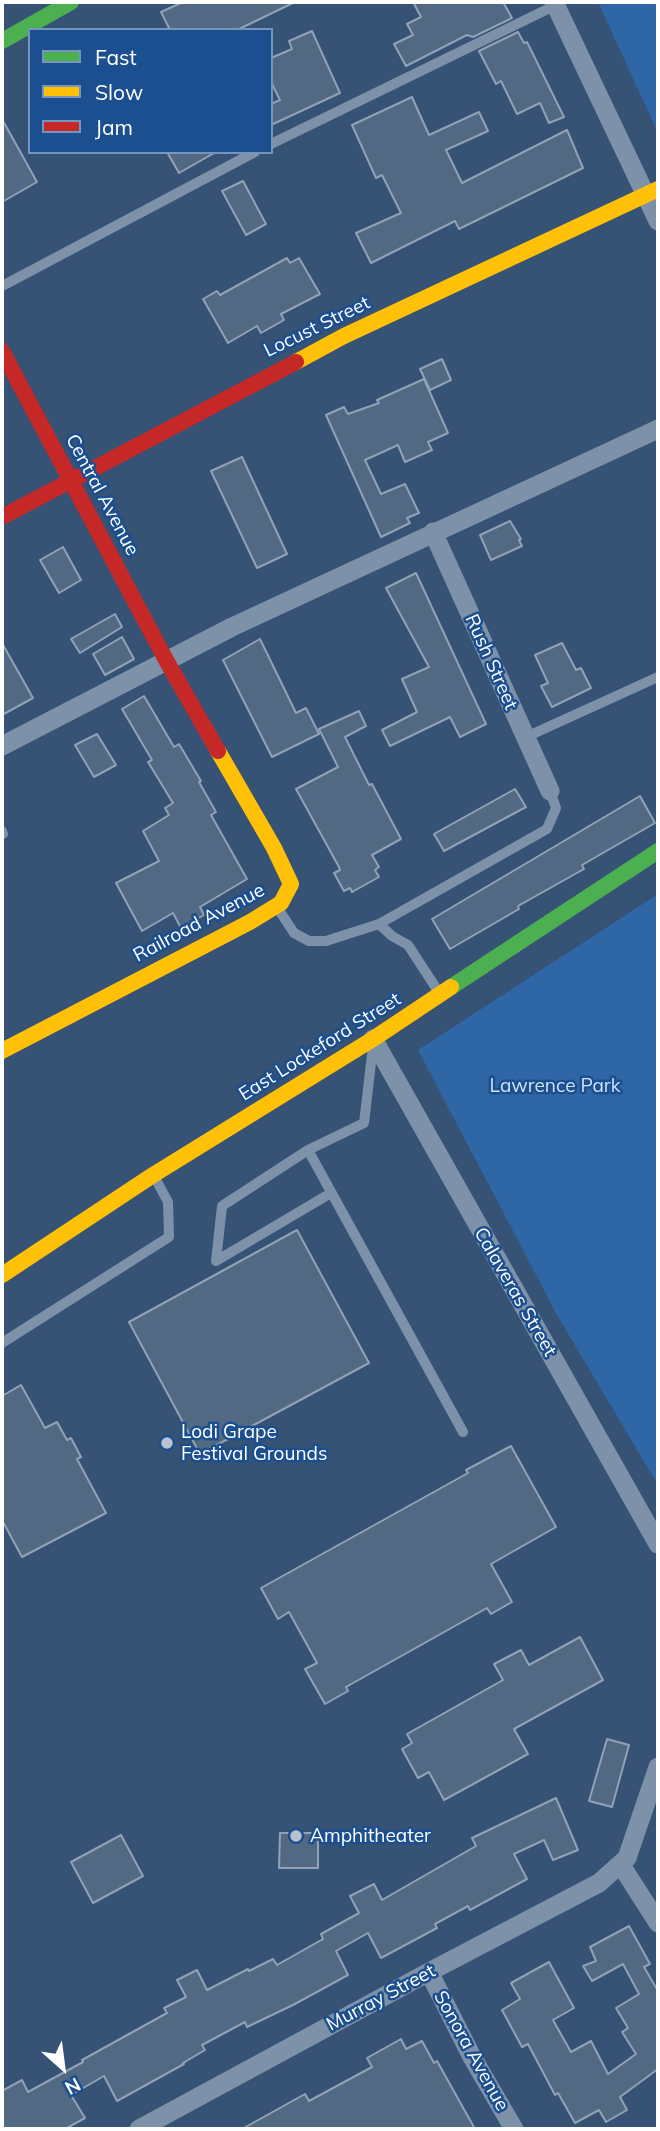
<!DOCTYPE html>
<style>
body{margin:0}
#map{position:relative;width:660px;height:2131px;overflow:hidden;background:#365274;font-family:Mulish,sans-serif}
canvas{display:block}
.frame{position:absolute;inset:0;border:4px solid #fff;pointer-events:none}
.legend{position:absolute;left:28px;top:28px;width:245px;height:126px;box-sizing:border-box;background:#1b4f8f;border:2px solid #7695bc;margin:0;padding:9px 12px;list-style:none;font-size:21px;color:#fff}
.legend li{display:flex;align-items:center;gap:14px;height:35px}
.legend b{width:35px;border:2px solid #7695bc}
.north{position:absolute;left:28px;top:2033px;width:70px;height:70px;-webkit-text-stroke:5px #1b4f8f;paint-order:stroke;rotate:152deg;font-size:19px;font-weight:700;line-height:28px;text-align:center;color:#fff}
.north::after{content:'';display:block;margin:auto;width:24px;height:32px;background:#fff;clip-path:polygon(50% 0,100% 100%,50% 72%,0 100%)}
</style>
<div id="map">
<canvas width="660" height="2131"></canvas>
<div class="frame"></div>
<ul class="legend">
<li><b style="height:9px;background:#4caf50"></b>Fast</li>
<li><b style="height:9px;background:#ffc107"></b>Slow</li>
<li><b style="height:9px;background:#c62828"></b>Jam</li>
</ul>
<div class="north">N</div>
</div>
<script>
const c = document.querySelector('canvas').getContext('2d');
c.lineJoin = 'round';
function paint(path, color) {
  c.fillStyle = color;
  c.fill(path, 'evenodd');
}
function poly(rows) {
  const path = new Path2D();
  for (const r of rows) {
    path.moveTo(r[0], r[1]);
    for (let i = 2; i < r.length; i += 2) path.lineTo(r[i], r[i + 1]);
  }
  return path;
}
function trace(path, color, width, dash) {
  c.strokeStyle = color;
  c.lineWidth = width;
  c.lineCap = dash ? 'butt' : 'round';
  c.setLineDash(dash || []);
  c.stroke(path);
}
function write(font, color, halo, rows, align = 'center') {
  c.font = font + ' Mulish,sans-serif';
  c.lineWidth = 5;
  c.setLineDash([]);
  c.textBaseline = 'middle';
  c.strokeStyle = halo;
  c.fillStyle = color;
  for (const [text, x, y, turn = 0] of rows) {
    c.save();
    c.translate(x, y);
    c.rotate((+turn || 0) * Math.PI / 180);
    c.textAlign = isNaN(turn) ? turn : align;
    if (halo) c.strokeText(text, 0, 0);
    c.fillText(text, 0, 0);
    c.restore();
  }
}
paint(poly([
 [598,2,658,2,658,133],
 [658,894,658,1485,557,1315,418,1050]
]), '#2f66a5');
const building = poly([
 [183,2,295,2,237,30,170,30,161,12,183,2],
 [413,2,503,2,512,18,473,37,467,35,406,66,394,44,413,35,407,24,421,17,413,2],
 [312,31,340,93,271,125,271,104,280,100,271,82,271,58,292,49,289,41,312,31],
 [518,32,524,43,527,42,564,117,549,123,540,103,517,114,501,81,496,84,479,51,518,32],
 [412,97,429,135,479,112,488,131,446,150,462,183,567,130,583,168,459,229,455,221,371,263,356,233,401,213,382,175,376,178,352,125,412,97],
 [2,119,37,182,2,202,2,119],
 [167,152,216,152,179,173,167,152],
 [243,181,266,224,246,235,222,191,243,181],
 [287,258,290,263,299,258,320,294,281,314,284,320,261,333,257,326,228,343,203,299,217,291,220,295,287,258],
 [442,359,451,380,430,390,420,369,442,359],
 [424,379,448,433,428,442,432,450,405,462,398,445,365,460,381,494,405,484,419,513,407,518,410,523,381,537,326,415,344,407,348,414,379,403,377,400,424,379],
 [242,457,287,554,257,568,211,471,242,457],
 [510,521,521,539,519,540,522,546,491,560,480,535,510,521],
 [63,547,81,580,59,593,40,560,63,547],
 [416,573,486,724,460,737,450,717,390,746,382,730,417,712,402,679,429,667,386,588,416,573],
 [115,614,122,627,80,653,71,639,115,614],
 [122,637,134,659,105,675,93,654,122,637],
 [260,639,296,713,306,708,319,734,272,757,223,660,260,639],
 [2,643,33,698,2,715,2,643],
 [562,643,576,670,581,668,591,688,552,707,541,686,548,683,535,655,562,643],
 [144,696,174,747,179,744,201,781,199,782,216,812,211,815,247,879,200,907,204,915,181,928,173,913,142,931,116,883,159,861,143,831,169,815,165,808,173,803,148,762,152,760,122,709,144,696],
 [359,711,366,726,345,737,369,785,372,784,401,839,372,855,379,867,375,870,379,877,352,892,350,888,344,891,334,873,340,870,339,867,296,789,338,767,319,729,359,711],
 [97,734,116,765,94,777,75,745,97,734],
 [515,789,526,807,444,851,434,834,515,789],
 [640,796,655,823,582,865,584,869,518,906,519,909,450,949,432,919,640,796],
 [297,1230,369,1363,200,1454,129,1322,297,1230],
 [21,1385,45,1428,57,1422,67,1440,71,1438,81,1457,77,1459,106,1513,22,1557,2,1520,2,1396,21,1385],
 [511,1446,556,1527,491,1564,512,1602,491,1614,487,1608,346,1687,348,1691,325,1704,305,1669,317,1663,289,1612,278,1619,261,1588,468,1473,466,1470,511,1446],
 [580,1637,603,1680,514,1729,528,1754,444,1800,429,1772,418,1778,402,1749,412,1743,407,1734,503,1680,494,1664,521,1650,529,1665,580,1637],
 [607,1739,629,1745,612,1807,589,1801,607,1739],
 [556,1798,578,1850,553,1860,544,1840,514,1854,527,1879,470,1910,468,1906,435,1924,437,1928,381,1958,368,1933,336,1951,348,1975,293,2005,247,2027,245,2022,202,2045,205,2050,183,2063,184,2064,117,2101,104,2076,71,2095,85,2118,65,2129,2,2129,2,2091,22,2080,28,2092,83,2062,82,2060,167,2013,164,2008,186,1997,177,1980,197,1970,207,1990,248,1969,249,1971,273,1959,277,1965,323,1939,321,1934,359,1913,350,1896,374,1884,382,1900,476,1846,472,1838,556,1798],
 [280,1833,318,1833,318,1868,279,1868,280,1833],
 [121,1835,143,1876,93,1903,71,1862,121,1835],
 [629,1926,650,1964,644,1967,658,1991,658,2069,620,2097,627,2110,606,2122,599,2110,575,2123,558,2093,555,2095,528,2044,522,2047,502,2010,520,1999,511,1983,549,1962,574,2008,553,2020,571,2052,591,2041,608,2074,636,2054,622,2032,628,2028,616,2008,639,1994,623,1964,592,1981,583,1966,596,1961,590,1947,629,1926],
 [401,2039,406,2049,422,2041,434,2063,437,2061,475,2129,242,2129,305,2094,309,2101,372,2067,367,2058,401,2039]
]);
paint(building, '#526984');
trace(building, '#92a2b6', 2);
trace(poly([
 [271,144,556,5],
 [2,286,255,152],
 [526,737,658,677],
 [2,831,3,834],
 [277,907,294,933,309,941,326,941,379,924,392,936,408,945,438,991],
 [379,924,547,829,556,808,550,791],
 [373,1046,364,1123,308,1150,463,1432],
 [308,1150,222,1206,216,1261,331,1193],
 [2,1343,169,1237,168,1202,154,1176]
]), '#7d92a8', 10);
trace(poly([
 [554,2,658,221],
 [433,532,550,791],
 [2,746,232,627,658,429],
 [373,1039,658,1544],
 [621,1865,658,1923],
 [429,1972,472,2057,514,2129],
 [139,2129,429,1972,599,1883,627,1858,658,1767]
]), '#7d92a8', 19);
trace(poly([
 [2,41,71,2],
 [451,987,658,851]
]), '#4caf50', 16);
trace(poly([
 [296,362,344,336,658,189],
 [2,1051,250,922,281,903,291,884,274,848,218,751],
 [2,1275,153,1175,373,1039,451,987]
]), '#ffc107', 16);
trace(poly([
 [2,351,166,660,218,751],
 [2,517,296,362]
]), '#c62828', 16);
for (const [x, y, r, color] of [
 [167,1443,7,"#b9c2ce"],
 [296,1836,7,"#b9c2ce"]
]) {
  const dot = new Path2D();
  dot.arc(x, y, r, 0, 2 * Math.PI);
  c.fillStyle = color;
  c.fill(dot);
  trace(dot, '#1b4f8f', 2.5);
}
write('19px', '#fff', '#1b4f8f', [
 ["Locust Street",317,327,-26],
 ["Central Avenue",102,495,62],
 ["Rush Street",491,662,66],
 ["Railroad Avenue",199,923,-28],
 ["East Lockeford Street",320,1047,-32],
 ["Calaveras Street",515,1292,60],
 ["Murray Street",381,1998,-28],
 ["Sonora Avenue",471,2051,61]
]);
write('19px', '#cfe3fa', '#1b4f8f', [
 ["Lawrence Park",555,1086]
]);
write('19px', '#fff', '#1b4f8f', [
 ["Lodi Grape",181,1432],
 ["Festival Grounds",181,1454],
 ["Amphitheater",310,1836]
], 'left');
</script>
